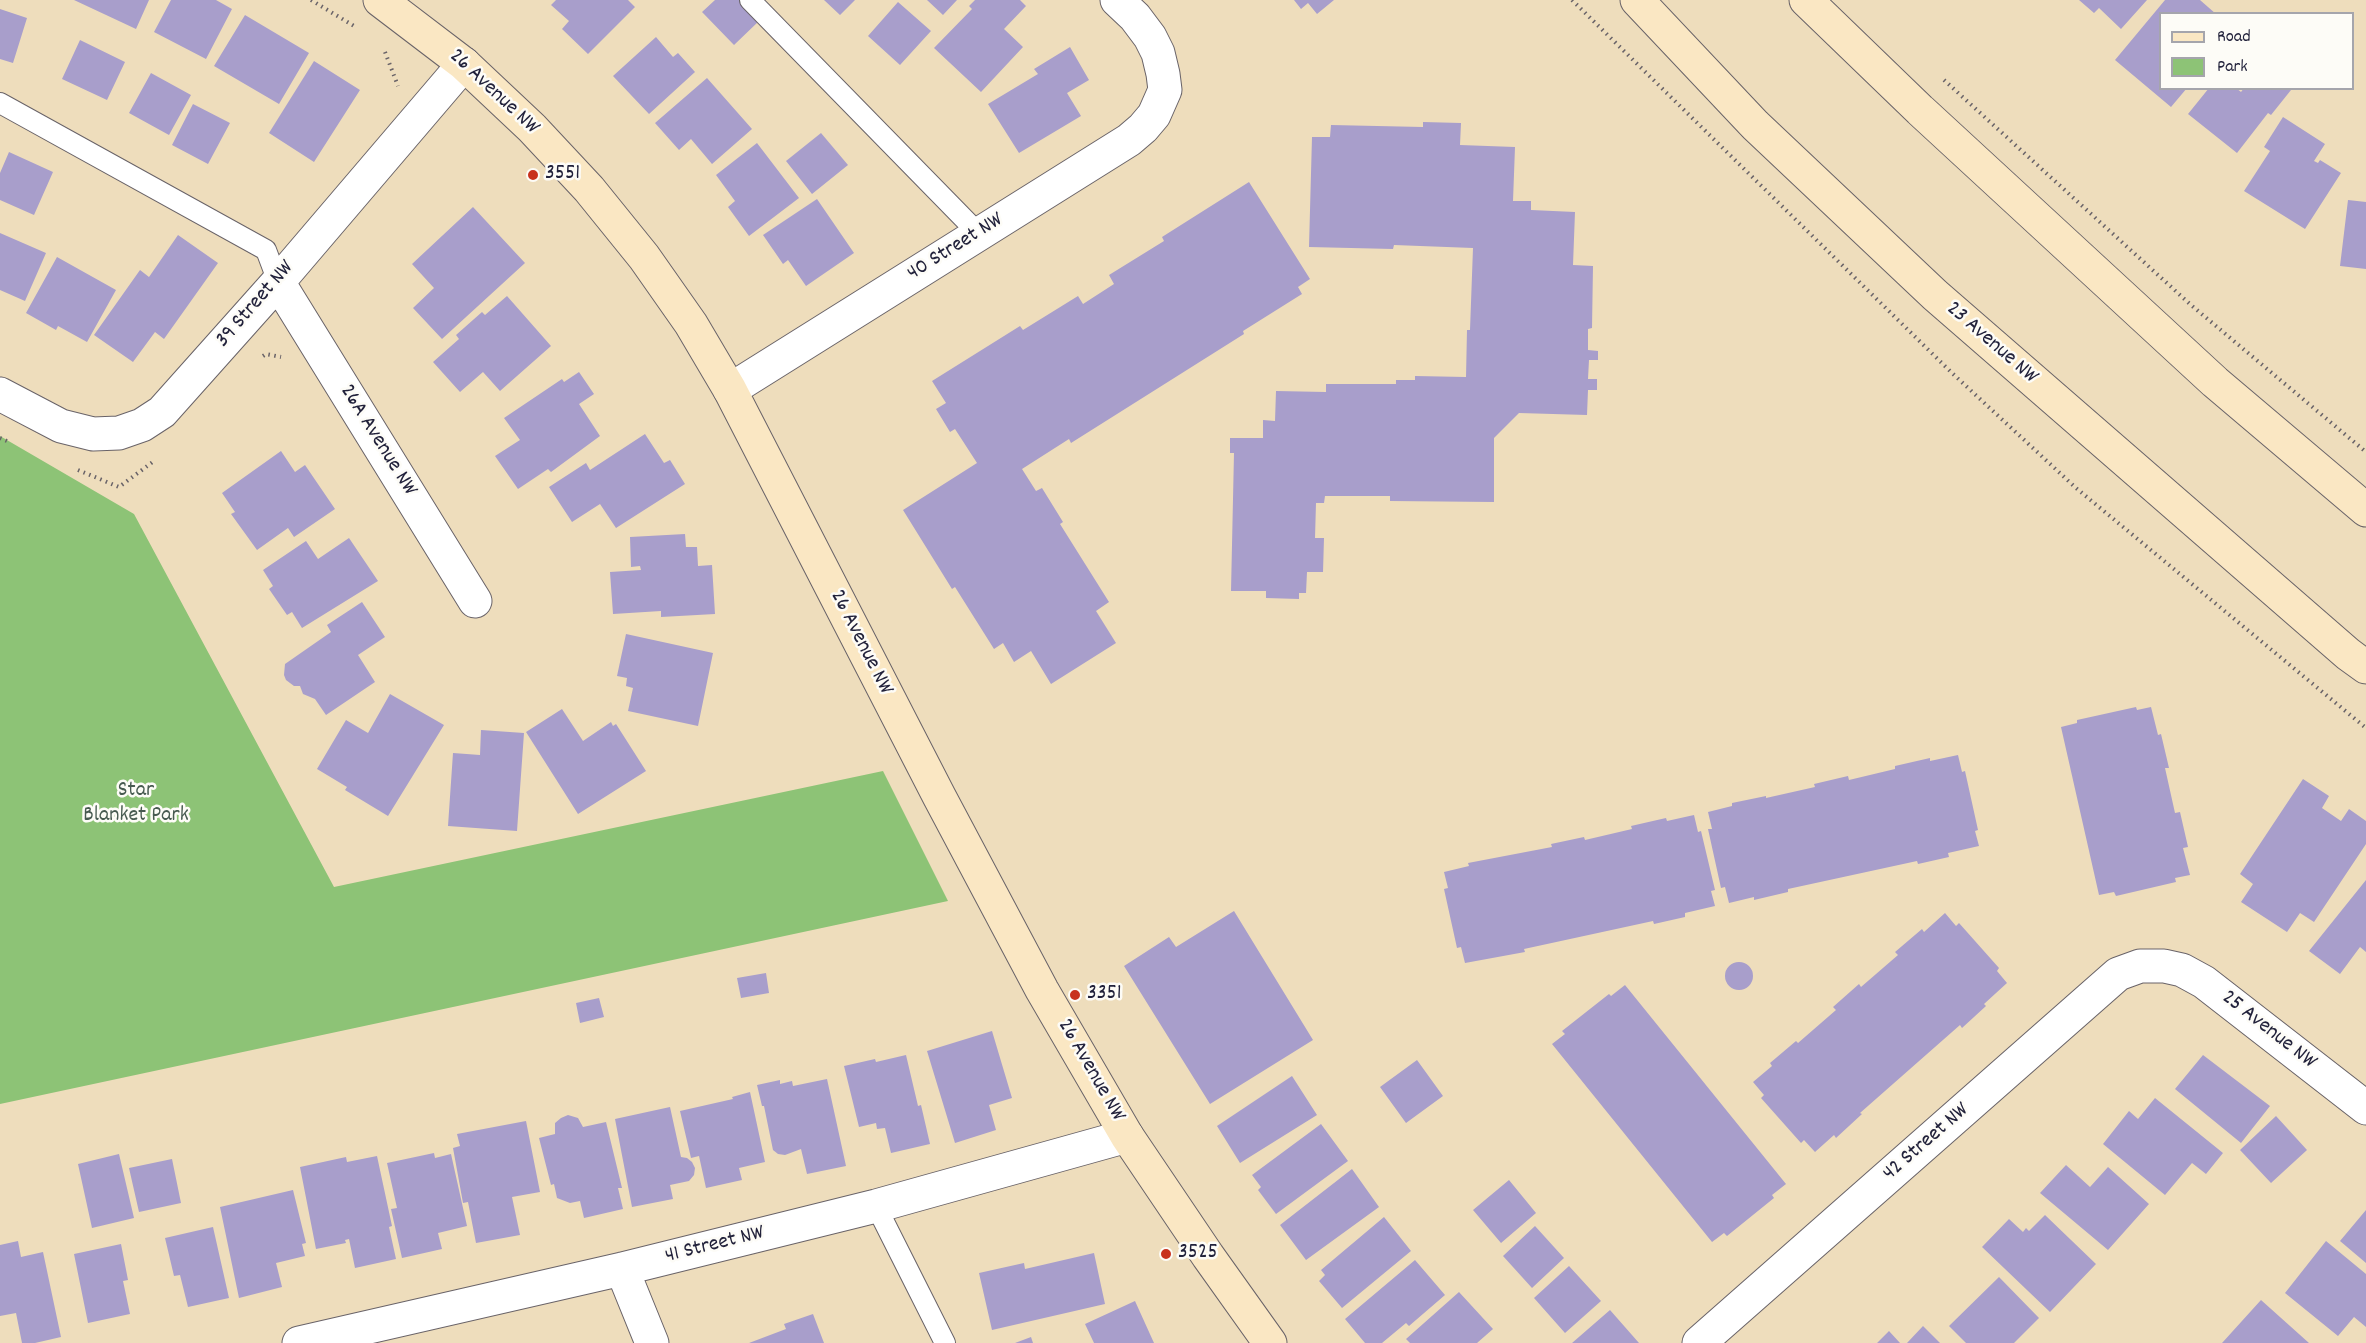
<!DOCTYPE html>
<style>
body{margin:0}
#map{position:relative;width:2366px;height:1343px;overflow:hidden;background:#eeddbc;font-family:Dekko,sans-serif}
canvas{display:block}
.legend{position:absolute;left:2159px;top:12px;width:195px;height:78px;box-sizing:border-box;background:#fdfcf7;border:2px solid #a5a5ac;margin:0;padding:8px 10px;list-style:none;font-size:18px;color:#22223b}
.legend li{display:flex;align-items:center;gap:12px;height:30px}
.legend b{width:30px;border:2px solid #a5a5ac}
</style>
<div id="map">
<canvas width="2366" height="1343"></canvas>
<ul class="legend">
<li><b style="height:8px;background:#fae7c3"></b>Road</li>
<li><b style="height:16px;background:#8dc376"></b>Park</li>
</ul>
</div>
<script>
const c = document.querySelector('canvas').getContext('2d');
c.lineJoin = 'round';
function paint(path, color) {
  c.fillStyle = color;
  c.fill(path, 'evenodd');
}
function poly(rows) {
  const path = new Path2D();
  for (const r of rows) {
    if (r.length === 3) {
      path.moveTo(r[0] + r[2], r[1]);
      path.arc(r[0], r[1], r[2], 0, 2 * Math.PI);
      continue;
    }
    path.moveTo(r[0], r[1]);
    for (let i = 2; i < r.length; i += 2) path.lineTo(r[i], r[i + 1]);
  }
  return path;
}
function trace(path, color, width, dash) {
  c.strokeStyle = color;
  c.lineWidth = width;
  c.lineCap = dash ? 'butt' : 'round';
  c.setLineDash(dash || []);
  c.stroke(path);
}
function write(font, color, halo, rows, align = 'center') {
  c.font = font + ' Dekko,sans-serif';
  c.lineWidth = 5;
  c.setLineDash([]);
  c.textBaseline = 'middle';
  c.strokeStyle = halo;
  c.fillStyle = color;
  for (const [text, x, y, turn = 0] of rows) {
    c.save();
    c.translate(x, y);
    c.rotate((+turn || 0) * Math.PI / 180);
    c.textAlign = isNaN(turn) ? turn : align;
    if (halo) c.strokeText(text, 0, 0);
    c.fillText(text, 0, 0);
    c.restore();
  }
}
paint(poly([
 [0,436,134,514,334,887,883,771,948,901,0,1104]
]), '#8dc376');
paint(poly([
 [74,0,149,0,136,29],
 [171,0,216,0,232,9,206,59,154,32],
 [556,0,628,0,635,7,588,54,562,29,569,21,551,5],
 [715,0,739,0,759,21,734,45,702,12],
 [824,0,855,0,840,15],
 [927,0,957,0,943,15],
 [975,0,1020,0,1026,6,1004,29,1023,47,981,92,934,48,972,9,969,6],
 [1294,0,1334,0,1317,14,1308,3,1301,9],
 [2079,0,2147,0,2121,29,2099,8,2094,13],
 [2165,0,2200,0,2216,14,2160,14,2160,88,2187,88,2171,107,2115,60],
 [898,2,931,31,900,65,868,36],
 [0,9,27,18,13,63,0,59],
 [245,15,309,53,279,104,214,66],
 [656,37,673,57,678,53,695,72,649,114,613,76],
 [80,40,125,62,107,100,62,79],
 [1070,47,1089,80,1067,93,1081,116,1019,153,988,104,1038,74,1034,69],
 [314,61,360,90,314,162,269,133],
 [151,73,191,95,169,135,129,113],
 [707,78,752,129,712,164,691,139,679,150,655,123],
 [2209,88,2236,88,2241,92,2244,88,2291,90,2271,115,2268,113,2237,153,2188,114],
 [193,104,230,123,208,164,172,145],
 [2283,117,2325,144,2314,161,2318,163,2320,160,2341,173,2305,229,2244,191,2270,151,2264,147],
 [1423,122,1461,123,1460,145,1515,147,1513,201,1531,201,1531,210,1575,212,1573,265,1593,266,1592,328,1588,329,1588,350,1598,351,1598,360,1589,360,1588,379,1597,379,1597,390,1588,390,1587,415,1519,413,1494,438,1494,502,1390,501,1390,496,1325,496,1324,503,1316,503,1315,538,1324,538,1323,572,1307,572,1306,593,1299,593,1299,599,1266,598,1266,591,1231,591,1234,453,1230,453,1230,438,1263,438,1263,420,1275,421,1276,391,1326,392,1326,384,1396,384,1396,380,1415,380,1415,376,1466,377,1467,330,1470,330,1473,248,1394,245,1393,249,1309,247,1312,137,1330,137,1331,125,1423,127],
 [821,133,848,165,812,194,786,161],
 [757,143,799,198,749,236,728,207,735,201,716,175],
 [9,152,53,172,34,215,0,200,0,173],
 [1249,182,1310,279,1298,287,1302,294,1243,331,1244,334,1071,443,1069,439,1022,469,1036,491,1042,488,1063,522,1060,524,1109,602,1096,611,1116,643,1051,684,1031,651,1014,662,1003,643,994,649,955,587,952,589,903,510,977,463,955,429,950,432,936,409,946,403,932,381,1020,326,1023,330,1078,296,1083,304,1114,284,1109,275,1164,241,1162,237],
 [817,199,854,253,806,286,788,260,783,264,763,235],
 [2348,200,2366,202,2366,269,2340,266],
 [473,207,525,263,442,339,413,308,434,288,412,264],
 [0,233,46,253,25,301,0,290],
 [178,235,218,263,164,339,155,332,133,362,94,335,140,270,149,277],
 [57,257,116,290,87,342,58,326,56,330,26,313],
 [507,296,551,346,500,391,483,372,460,392,433,362,459,339,456,335,482,312,485,315],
 [579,372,594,394,579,404,600,436,551,472,548,469,518,489,495,456,520,440,504,418,562,379,564,382],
 [645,434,664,463,670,460,685,484,616,528,600,504,572,522,549,487,586,463,590,470],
 [281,451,295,472,305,465,335,509,294,537,288,528,257,550,231,514,235,512,222,493],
 [685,534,686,547,697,547,698,566,712,565,715,614,661,617,661,611,613,614,610,572,641,570,640,566,631,567,630,537],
 [349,538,378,581,302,628,292,612,287,615,269,589,273,586,263,570,306,541,318,559],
 [362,602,385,637,358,655,375,682,326,715,315,699,303,694,300,686,294,686,286,680,284,675,285,664,331,632,327,625],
 [626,634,713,653,698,726,628,711,633,688,626,686,627,678,617,676],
 [390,694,444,725,388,816,345,790,347,787,317,769,346,720,368,733],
 [2136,707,2137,710,2151,707,2158,735,2161,734,2169,768,2165,768,2175,813,2180,812,2188,847,2183,848,2190,875,2175,878,2176,882,2116,896,2114,892,2099,895,2061,727,2077,723,2077,720],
 [562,709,583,741,611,722,613,726,616,724,646,771,578,814,526,732],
 [481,730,524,733,517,831,448,826,453,753,480,755],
 [1958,755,1962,772,1965,771,1978,830,1975,831,1979,846,1948,853,1949,857,1918,864,1917,861,1788,889,1788,892,1754,900,1754,897,1729,903,1725,887,1721,888,1708,829,1712,829,1708,812,1732,806,1732,803,1766,796,1766,798,1815,787,1814,784,1848,776,1849,780,1895,769,1895,766,1930,758,1930,761],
 [2303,779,2329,796,2322,808,2341,821,2349,809,2366,821,2366,844,2314,922,2300,913,2287,932,2241,902,2253,884,2240,874],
 [1694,815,1698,832,1701,831,1715,890,1711,891,1715,906,1685,913,1685,917,1654,924,1653,921,1524,949,1525,952,1465,963,1461,947,1457,948,1444,889,1448,888,1444,872,1469,866,1468,863,1552,847,1551,844,1584,837,1585,840,1632,829,1631,826,1666,818,1667,821],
 [2366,880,2366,952,2360,947,2340,974,2309,951],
 [1234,911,1313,1040,1210,1104,1124,966,1169,937,1176,947],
 [1945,913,1956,926,1959,923,1999,968,1997,971,2007,983,1984,1004,1986,1006,1962,1028,1960,1025,1860,1113,1862,1114,1836,1138,1834,1135,1815,1152,1804,1140,1801,1143,1761,1098,1764,1095,1753,1082,1772,1066,1770,1063,1796,1041,1798,1043,1836,1010,1833,1007,1859,984,1861,987,1898,955,1895,952,1922,929,1924,932],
 [1739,976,14],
 [766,973,769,993,741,998,737,978],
 [1625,985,1786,1184,1772,1195,1774,1198,1727,1236,1724,1233,1712,1242,1552,1044,1565,1034,1562,1031,1609,994,1611,996],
 [599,998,604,1017,580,1023,576,1003],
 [992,1031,1012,1098,989,1105,996,1130,955,1143,927,1051],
 [906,1055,918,1106,921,1105,930,1144,891,1153,885,1128,877,1129,876,1123,859,1127,844,1066,875,1059,876,1062],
 [2203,1055,2270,1106,2241,1143,2175,1089],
 [1417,1060,1443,1096,1406,1123,1380,1087],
 [1292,1076,1317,1115,1240,1163,1217,1126],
 [827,1079,846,1166,807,1174,801,1149,785,1155,778,1154,773,1150,764,1106,762,1106,757,1085,780,1080,780,1084,792,1081,793,1086],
 [750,1092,765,1162,739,1168,742,1180,706,1188,699,1156,691,1158,680,1111,733,1099,732,1097],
 [2155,1098,2223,1153,2206,1174,2192,1163,2165,1195,2103,1144,2129,1111,2138,1119],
 [670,1107,681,1157,687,1158,692,1162,695,1168,694,1175,689,1181,670,1185,673,1199,632,1207,615,1119],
 [568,1115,578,1118,583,1127,606,1122,622,1188,618,1188,623,1209,584,1218,580,1201,570,1203,557,1198,554,1184,551,1185,539,1138,555,1134,555,1123,561,1118],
 [2276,1116,2307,1150,2271,1183,2240,1150],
 [526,1121,540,1192,512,1197,520,1235,476,1243,468,1202,463,1203,453,1148,460,1146,457,1134],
 [1321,1124,1348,1161,1276,1214,1258,1190,1261,1187,1252,1175],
 [434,1153,435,1158,451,1154,467,1226,438,1233,442,1249,402,1258,391,1209,397,1208,387,1163],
 [119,1154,134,1218,92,1228,78,1164],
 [377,1156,392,1226,389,1227,396,1259,355,1268,349,1239,345,1240,346,1243,316,1249,300,1167,346,1157,347,1162],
 [172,1159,181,1203,139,1212,129,1168],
 [2066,1165,2090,1187,2108,1167,2149,1204,2108,1250,2040,1193],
 [1352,1169,1379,1207,1306,1260,1280,1225],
 [1509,1180,1536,1213,1501,1243,1473,1210],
 [293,1190,306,1243,302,1244,305,1256,276,1263,282,1287,239,1298,220,1207],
 [2366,1210,2366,1263,2340,1241],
 [2045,1215,2096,1264,2050,1312,1982,1247,2009,1219,2023,1232,2026,1228,2029,1231],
 [1384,1217,1411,1251,1342,1308,1319,1281,1325,1275,1321,1270],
 [1535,1226,1564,1258,1532,1288,1503,1256],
 [213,1227,229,1298,188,1307,180,1275,174,1276,165,1238],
 [18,1241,21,1257,43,1252,61,1337,35,1343,22,1343,16,1313,0,1316,0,1245],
 [2326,1241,2366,1274,2366,1327,2354,1317,2338,1336,2285,1293],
 [121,1244,128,1280,123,1281,130,1314,88,1323,74,1254],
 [1094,1253,1105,1304,992,1330,979,1273,1024,1263,1025,1269],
 [1415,1260,1445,1295,1409,1326,1406,1323,1382,1343,1365,1343,1345,1319],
 [1569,1266,1601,1301,1565,1333,1534,1298],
 [1999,1277,2039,1318,2014,1343,1966,1343,1949,1326],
 [1459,1292,1493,1329,1477,1343,1410,1343,1406,1339],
 [2261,1300,2309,1343,2222,1343],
 [1135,1301,1154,1343,1094,1343,1085,1324],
 [1610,1310,1639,1343,1572,1343],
 [813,1314,824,1343,749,1343,786,1329,784,1324],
 [1923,1326,1940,1343,1907,1343],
 [1889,1331,1900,1343,1877,1343],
 [1031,1337,1033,1343,1015,1343]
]), '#a89ecb');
const lane = poly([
 [750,0,979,234],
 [0,103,266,250,278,282],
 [876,1206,945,1343]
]);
const street = poly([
 [278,282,475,601],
 [730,390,1129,140,1143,128,1154,115,1165,90,1163,74,1158,53,1150,37,1135,17,1117,0],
 [0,394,61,426,93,434,119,433,142,425,162,412,278,282,464,64],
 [622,1269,652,1343],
 [299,1343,622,1269,876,1206,1127,1136],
 [1699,1343,2118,974,2140,966,2164,966,2182,970,2204,982,2366,1108]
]);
const secondary = poly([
 [380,0,464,64,532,128,589,189,644,257,691,324,730,390,939,796,1042,990,1127,1136,1208,1256,1270,1343],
 [1637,0,1755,125,1935,295,2348,654,2366,667],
 [1806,0,1920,110,2215,382,2366,510]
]);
trace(lane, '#696368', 22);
trace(street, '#696368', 35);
trace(secondary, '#696368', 35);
trace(poly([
 [311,0,354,26],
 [1572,0,1952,373,2076,488,2366,728],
 [385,52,398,86],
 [1944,80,2191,305,2366,452],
 [263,356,266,354,281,357],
 [0,438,9,442],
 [78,470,119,487,154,461]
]), '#696368', 4, [1.5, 4.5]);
trace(lane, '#fff', 20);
trace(street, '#fff', 33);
trace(secondary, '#fae7c3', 33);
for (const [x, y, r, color] of [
 [533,175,6,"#c8321e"],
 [1075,995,6,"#c8321e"],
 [1166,1254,6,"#c8321e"]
]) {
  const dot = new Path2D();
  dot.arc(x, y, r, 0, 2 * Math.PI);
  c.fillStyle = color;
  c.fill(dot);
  trace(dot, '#fdfcf7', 2);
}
write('22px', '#22223b', '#fdfcf7', [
 ["26 Avenue NW",493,93,43],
 ["40 Street NW",956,248,-32],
 ["39 Street NW",256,305,-49],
 ["23 Avenue NW",1991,344,41],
 ["26A Avenue NW",377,441,58],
 ["26 Avenue NW",860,643,63],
 ["25 Avenue NW",2268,1031,38],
 ["26 Avenue NW",1090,1071,60],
 ["42 Street NW",1927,1143,-41],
 ["41 Street NW",715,1246,-14]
]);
write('22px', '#22223b', '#fdfcf7', [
 ["3551",545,175],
 ["3351",1087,995],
 ["3525",1178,1254]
], 'left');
write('22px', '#475a50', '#fdfcf7', [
 ["Star",136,792],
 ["Blanket Park",136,817]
]);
</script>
